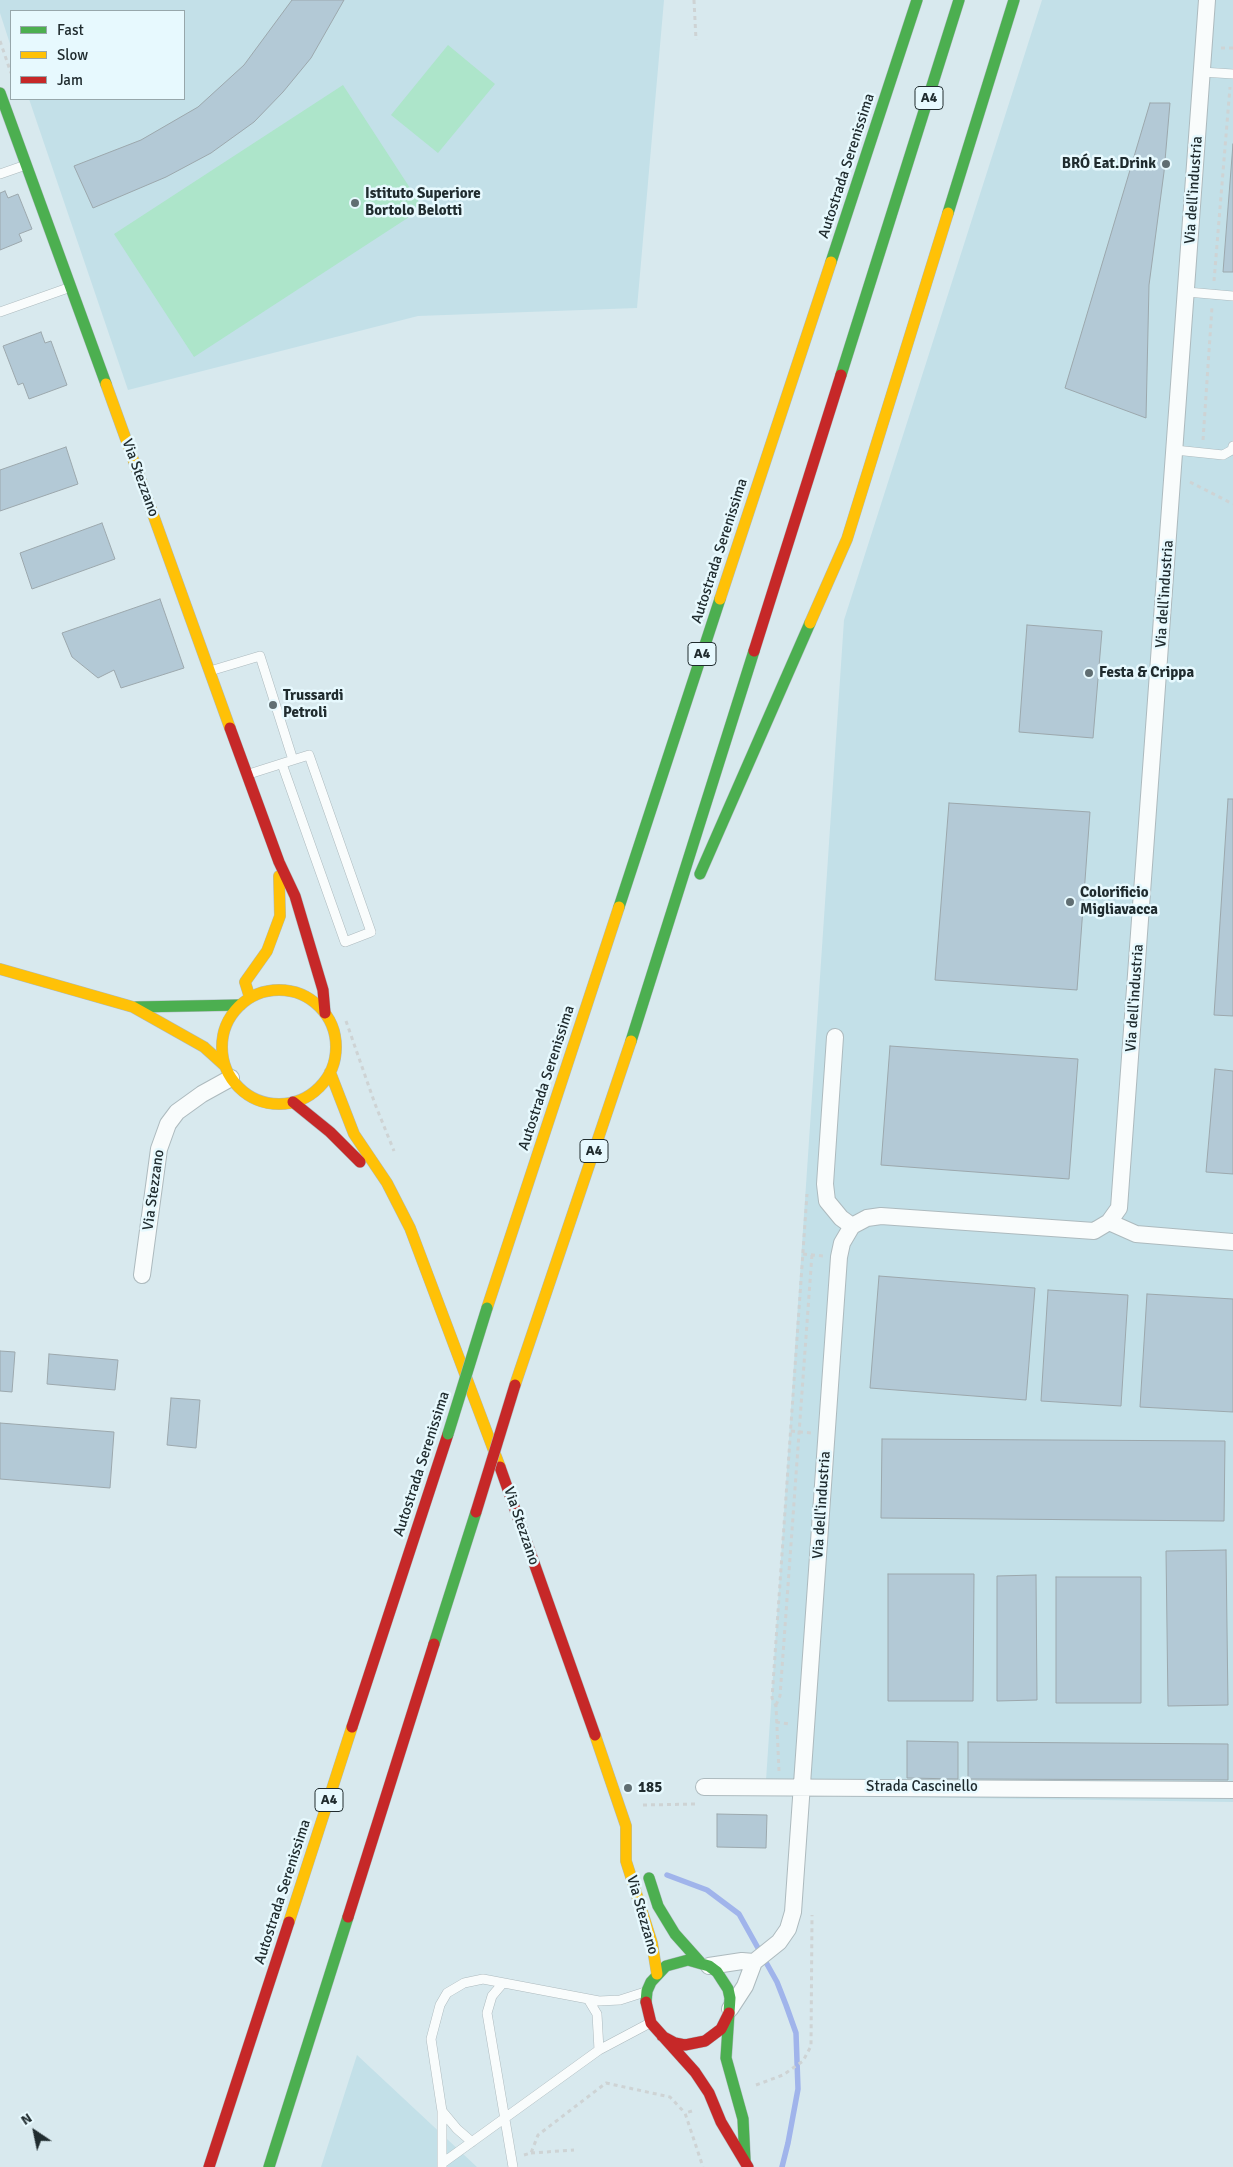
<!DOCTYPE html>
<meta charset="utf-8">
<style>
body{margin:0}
#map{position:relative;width:1233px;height:2167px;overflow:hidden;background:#d8e9ee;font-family:Signika,sans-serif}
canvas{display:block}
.legend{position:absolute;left:10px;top:10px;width:175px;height:90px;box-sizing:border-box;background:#e7f9fe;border:1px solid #97a7ab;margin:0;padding:6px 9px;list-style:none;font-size:15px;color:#202c2f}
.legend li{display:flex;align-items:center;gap:10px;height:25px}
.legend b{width:25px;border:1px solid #97a7ab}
.north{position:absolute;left:10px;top:2107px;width:50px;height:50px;-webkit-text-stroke:4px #e7f9fe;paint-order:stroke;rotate:326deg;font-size:14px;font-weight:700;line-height:20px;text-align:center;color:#202c2f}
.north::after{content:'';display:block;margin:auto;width:18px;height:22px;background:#202c2f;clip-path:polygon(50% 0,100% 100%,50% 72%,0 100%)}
</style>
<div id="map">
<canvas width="1233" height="2167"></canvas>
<ul class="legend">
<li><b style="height:6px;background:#4caf50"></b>Fast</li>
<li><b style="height:6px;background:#ffc107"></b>Slow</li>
<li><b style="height:6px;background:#c62828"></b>Jam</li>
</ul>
<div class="north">N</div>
</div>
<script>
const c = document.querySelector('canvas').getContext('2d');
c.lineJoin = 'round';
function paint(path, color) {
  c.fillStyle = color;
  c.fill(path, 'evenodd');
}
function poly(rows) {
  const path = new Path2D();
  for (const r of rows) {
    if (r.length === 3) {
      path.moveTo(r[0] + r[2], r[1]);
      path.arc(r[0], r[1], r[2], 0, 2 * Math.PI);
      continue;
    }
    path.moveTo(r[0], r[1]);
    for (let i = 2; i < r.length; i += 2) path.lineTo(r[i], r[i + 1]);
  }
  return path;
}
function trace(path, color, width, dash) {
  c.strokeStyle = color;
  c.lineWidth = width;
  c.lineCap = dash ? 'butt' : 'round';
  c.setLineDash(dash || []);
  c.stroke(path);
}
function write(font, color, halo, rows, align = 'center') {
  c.font = font + ' Signika,sans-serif';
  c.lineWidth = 5;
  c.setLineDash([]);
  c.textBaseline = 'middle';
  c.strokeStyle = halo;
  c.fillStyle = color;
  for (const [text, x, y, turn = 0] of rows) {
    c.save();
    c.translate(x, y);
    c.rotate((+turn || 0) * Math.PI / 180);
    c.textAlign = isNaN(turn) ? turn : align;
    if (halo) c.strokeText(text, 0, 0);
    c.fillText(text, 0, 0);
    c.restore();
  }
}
paint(poly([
 [0,0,664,0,637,308,418,316,128,390,29,99,184,99,184,11,11,11,11,47,0,13],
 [1042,0,1233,0,1233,1802,765,1795,844,620],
 [357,2055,477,2167,321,2167]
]), '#c3e0e8');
paint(poly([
 [448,45,495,84,438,153,391,115],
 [343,85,423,208,194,357,114,234]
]), '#ade5ca');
trace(poly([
 [667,1875,707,1890,739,1914,777,1982,786,2005,796,2033,798,2089,788,2143,782,2167]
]), '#a0b4eb', 5.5);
const building = poly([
 [292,0,344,0,311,58,283,92,254,122,211,153,166,177,93,208,74,166,141,140,198,107,244,65,292,0],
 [1150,103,1170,103,1164,172,1149,285,1146,418,1065,388,1150,103],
 [1233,144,1233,272,1223,272,1233,144],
 [5,191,8,198,18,194,32,229,19,234,22,241,0,250,0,193,5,191],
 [41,332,45,343,51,341,67,385,29,399,23,383,18,385,3,346,41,332],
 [66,447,78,484,0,511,0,470,66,447],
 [102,523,115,559,32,589,20,553,102,523],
 [160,599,184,668,121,688,114,670,98,678,72,657,62,633,160,599],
 [1027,625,1102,631,1093,738,1019,732,1027,625],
 [1228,799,1233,799,1233,1016,1214,1015,1228,799],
 [949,803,1090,812,1077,990,935,980,949,803],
 [890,1046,1078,1059,1069,1179,881,1165,890,1046],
 [1215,1069,1233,1071,1233,1174,1206,1172,1215,1069],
 [879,1276,1035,1288,1026,1400,870,1388,879,1276],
 [1048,1290,1128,1295,1121,1406,1041,1401,1048,1290],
 [1147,1294,1233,1299,1233,1412,1140,1407,1147,1294],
 [0,1351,15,1352,12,1392,0,1391,0,1351],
 [49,1354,118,1360,115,1390,47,1384,49,1354],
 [171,1398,200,1400,196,1448,167,1445,171,1398],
 [0,1423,114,1432,110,1488,0,1479,0,1423],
 [882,1439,1225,1441,1224,1521,881,1518,882,1439],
 [1226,1550,1228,1705,1168,1706,1166,1551,1226,1550],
 [888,1574,974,1574,973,1701,888,1701,888,1574],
 [1036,1575,1037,1700,997,1701,997,1576,1036,1575],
 [1056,1577,1141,1577,1141,1703,1056,1703,1056,1577],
 [907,1741,958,1742,958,1779,907,1778,907,1741],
 [968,1742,1228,1744,1228,1780,968,1779,968,1742],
 [717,1814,767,1815,766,1848,717,1847,717,1814]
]);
paint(building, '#b3c9d6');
trace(building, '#9ca8ad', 1);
const lane = poly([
 [1202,72,1233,74],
 [0,174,23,166],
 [1187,292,1233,296],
 [0,312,68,288],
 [1175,450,1223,455,1232,450,1233,446],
 [210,671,260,656,293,760,249,774],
 [282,764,345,942,371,932,309,755,293,760],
 [503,1983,492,1996,487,2013,513,2167],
 [588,1999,597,2014,599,2050],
 [442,2111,457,2129,472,2142],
 [444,2162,599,2050,648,2024],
 [442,2167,442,2111,431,2039,440,2005,447,1993,464,1983,483,1979,599,2001,620,2000,645,1992]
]);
const street = poly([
 [835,1037,825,1184,827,1201,841,1218,852,1226],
 [1109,1222,1136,1234,1233,1242],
 [142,1275,159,1149,168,1124,177,1112,202,1094,231,1078],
 [704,1787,1233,1790],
 [709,1966,742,1961,754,1962],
 [730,2009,745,1986,754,1962,779,1942,788,1929,793,1912,839,1257,842,1243,852,1226,867,1218,881,1216,1094,1231,1109,1222,1119,1208,1207,0]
]);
const fast = poly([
 [0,93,106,384],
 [948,213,1014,0],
 [831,262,917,0],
 [841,375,959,0],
 [700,874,810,623],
 [619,907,720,599],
 [136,1007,240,1005],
 [631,1041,754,651],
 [434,1644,476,1512],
 [649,1878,658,1906,675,1934,700,1962],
 [646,2002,647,1991,651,1982,666,1966,688,1960,709,1966,717,1972,728,1989,730,1998,726,2058,743,2119,745,2160],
 [269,2167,348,1917]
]);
const slow = poly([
 [106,384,230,728],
 [720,599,831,262],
 [810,623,847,539,948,213],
 [0,969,133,1007,204,1047,225,1066],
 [279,1047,57],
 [250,998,245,982,267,951,280,916,279,876],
 [330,1072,354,1134,387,1183,410,1228,500,1467],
 [487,1308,619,907],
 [515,1385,631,1041],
 [595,1735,626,1826,626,1861,652,1943,657,1974],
 [289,1922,352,1727]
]);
const jam = poly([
 [754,651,841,375],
 [230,728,279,862,295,896,323,990,325,1013],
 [293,1102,330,1132,360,1162],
 [500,1467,595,1735],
 [352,1727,448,1434],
 [348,1917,434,1644],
 [646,2002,651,2023,695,2072,709,2093,721,2122,748,2167],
 [662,2036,675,2043,685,2045,705,2041,721,2029,729,2013],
 [209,2167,289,1922]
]);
trace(lane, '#adbabe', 10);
trace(street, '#adbabe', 18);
trace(fast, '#adbabe', 12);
trace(slow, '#adbabe', 12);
trace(jam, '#adbabe', 12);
trace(poly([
 [694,0,696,40],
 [0,41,11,73],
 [1221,48,1233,48],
 [1214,281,1230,87],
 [1203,440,1212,307],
 [1190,482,1233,504],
 [346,1021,375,1104,394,1151],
 [803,1254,823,1256],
 [791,1431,811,1433],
 [776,1705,780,1696,812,1254],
 [776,1722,789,1724],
 [779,1771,776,1706,772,1698,807,1194],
 [643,1805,697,1804],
 [756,2085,783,2075,803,2061,811,2046,812,1915],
 [692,2111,685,2113,703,2167],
 [531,2153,574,2150],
 [524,2155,531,2153,538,2135,606,2083,670,2097,685,2113]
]), '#ced3d4', 3, [4, 4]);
trace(lane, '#f9fcfc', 9);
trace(street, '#f9fcfc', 16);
trace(fast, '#4caf50', 11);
trace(slow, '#ffc107', 11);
trace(jam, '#c62828', 11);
const fastBridge = poly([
 [448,1434,487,1308]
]);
const jamBridge = poly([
 [476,1512,515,1385]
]);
trace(fastBridge, '#adbabe', 12, []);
trace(jamBridge, '#adbabe', 12, []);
trace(fastBridge, '#4caf50', 11);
trace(jamBridge, '#c62828', 11);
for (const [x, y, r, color] of [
 [1166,164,5,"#606e72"],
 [355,203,5,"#606e72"],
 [1089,673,5,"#606e72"],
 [273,705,5,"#606e72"],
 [1070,902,5,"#606e72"],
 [628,1788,5,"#606e72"]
]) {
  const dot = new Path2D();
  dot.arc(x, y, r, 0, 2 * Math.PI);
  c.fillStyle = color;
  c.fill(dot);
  trace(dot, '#e7f9fe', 2);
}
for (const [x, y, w] of [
 [929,98,28],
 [702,654,28],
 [594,1151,28],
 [329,1800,28]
]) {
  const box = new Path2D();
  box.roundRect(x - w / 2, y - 11.5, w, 23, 4);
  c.fillStyle = '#e7f9fe';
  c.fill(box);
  trace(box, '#202c2f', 1);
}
write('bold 14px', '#202c2f', null, [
 ["A4",929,98],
 ["A4",702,654],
 ["A4",594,1151],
 ["A4",329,1800]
]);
write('bold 15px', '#202c2f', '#e7f9fe', [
 ["BRÓ Eat.Drink",1156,164,"right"],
 ["Istituto Superiore",365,194],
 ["Bortolo Belotti",365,211],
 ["Festa & Crippa",1099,673],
 ["Trussardi",283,696],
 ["Petroli",283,713],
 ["Colorificio",1080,893],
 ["Migliavacca",1080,910],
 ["185",638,1788]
], 'left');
write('15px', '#202c2f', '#e7f9fe', [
 ["Autostrada Serenissima",847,166,-72],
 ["Via dell'industria",1194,190,-86],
 ["Via Stezzano",140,478,70],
 ["Autostrada Serenissima",720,551,-72],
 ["Via dell'industria",1165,594,-86],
 ["Via dell'industria",1135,998,-86],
 ["Autostrada Serenissima",547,1078,-72],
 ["Via Stezzano",154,1190,-82],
 ["Autostrada Serenissima",422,1464,-72],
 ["Via dell'industria",822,1505,-86],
 ["Via Stezzano",521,1526,71],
 ["Strada Cascinello",922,1787],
 ["Autostrada Serenissima",283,1892,-72],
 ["Via Stezzano",642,1915,74]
]);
</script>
